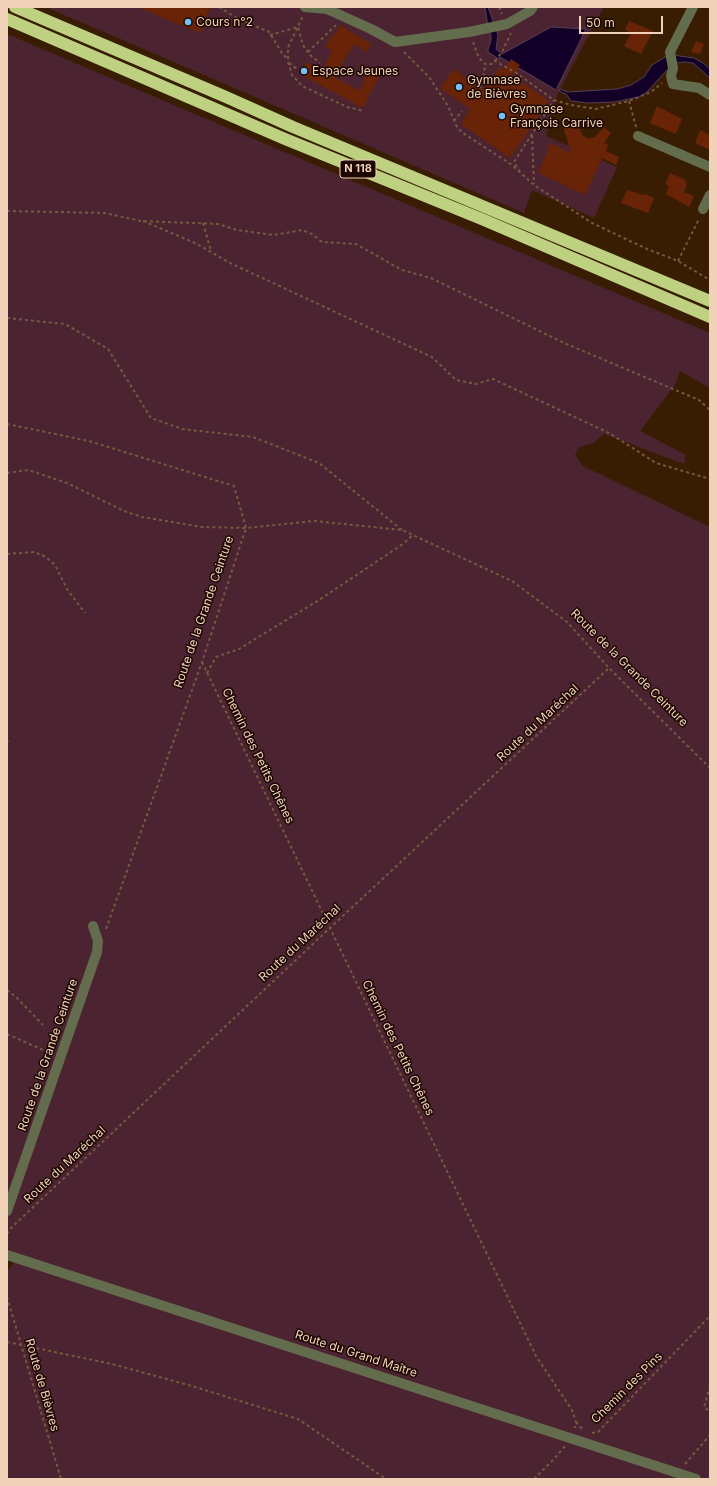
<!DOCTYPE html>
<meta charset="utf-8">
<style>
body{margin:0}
#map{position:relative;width:717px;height:1486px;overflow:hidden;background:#391d03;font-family:Inter,sans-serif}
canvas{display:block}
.frame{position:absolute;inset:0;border:8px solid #f1d2b9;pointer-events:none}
.scale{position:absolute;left:579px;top:16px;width:84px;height:18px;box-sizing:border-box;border:2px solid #f1d2b9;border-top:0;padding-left:5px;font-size:12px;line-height:14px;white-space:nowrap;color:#f1d2b9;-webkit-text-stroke:3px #1c0800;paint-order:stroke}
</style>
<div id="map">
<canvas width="717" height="1486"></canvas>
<div class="frame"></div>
<div class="scale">50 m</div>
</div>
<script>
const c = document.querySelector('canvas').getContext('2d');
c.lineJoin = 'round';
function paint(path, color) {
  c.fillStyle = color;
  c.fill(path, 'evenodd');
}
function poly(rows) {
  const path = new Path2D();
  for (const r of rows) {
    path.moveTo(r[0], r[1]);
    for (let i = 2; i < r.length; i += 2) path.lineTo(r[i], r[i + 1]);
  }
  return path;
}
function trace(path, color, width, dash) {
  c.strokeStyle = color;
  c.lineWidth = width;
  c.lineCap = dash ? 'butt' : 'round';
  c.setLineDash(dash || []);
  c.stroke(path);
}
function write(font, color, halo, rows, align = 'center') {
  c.font = font + ' Inter,sans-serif';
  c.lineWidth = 3;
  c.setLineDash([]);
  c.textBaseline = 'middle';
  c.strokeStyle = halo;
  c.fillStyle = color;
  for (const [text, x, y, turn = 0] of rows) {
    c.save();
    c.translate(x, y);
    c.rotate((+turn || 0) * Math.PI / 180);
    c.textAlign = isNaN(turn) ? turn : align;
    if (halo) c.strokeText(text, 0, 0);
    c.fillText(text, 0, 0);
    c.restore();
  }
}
paint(poly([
 [46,7,604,7,560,89,556,98,546,136,617,167,594,218,532,190,524,213],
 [7,34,710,333,710,388,680,371,675,385,640,431,686,455,684,464,604,434,593,443,579,447,575,455,583,466,710,527,710,1479,7,1479,7,1271,14,1263,13,1257,7,1246]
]), '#4c2331');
const water = poly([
 [485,7,488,7,498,35,496,49,502,54,551,27,586,29,556,90,500,57,499,59,488,52,488,49,491,41,491,35,488,27,485,7],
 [673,55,694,58,703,63,710,69,710,78,693,63,684,62,676,63,665,72,647,92,639,97,614,102,588,103,571,101,566,94,559,91,560,89,568,92,617,89,631,85,644,77,652,65,667,56,673,55]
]);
paint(water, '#130029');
trace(water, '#563f54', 1);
paint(poly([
 [137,7,210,7,200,33],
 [629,21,653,31,641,54,624,46,631,33,625,30],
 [340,25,371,44,367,52,354,44,334,77,359,91,370,68,380,74,363,108,300,74,306,62,322,71,332,51,325,47,332,34,334,36],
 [696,41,704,44,700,54,691,52],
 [511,59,520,65,514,74,507,72,549,101,510,158,461,124,470,109,440,88,453,69,484,90,500,67,504,70],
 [657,106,682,119,676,134,650,123],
 [573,123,579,125,582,135,589,139,595,137,604,127,611,133,604,143,608,144,606,151,619,157,616,165,602,158,585,195,538,173,551,143,571,153,563,126],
 [700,130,710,135,710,150,695,143],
 [670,173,686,180,685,183,687,184,684,192,694,196,689,207,666,194,669,186,665,184],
 [627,190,643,195,644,194,654,198,648,213,621,203]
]), '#692407');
trace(poly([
 [219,7,235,17,269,32,282,53,288,60],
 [499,7,502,14],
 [270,35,298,27,303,45,310,55,320,63],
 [473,42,479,58,485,64,493,64,495,61,515,72,554,100,571,105,596,109,629,101,651,92,662,83],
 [308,52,336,25],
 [404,52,429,77,448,106,457,127,463,133,512,165,534,185,592,223,647,249,678,261,710,280],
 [288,59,288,47,303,16],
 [495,61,502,52,511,33],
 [288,62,292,75,302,86,347,107,364,111],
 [289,63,297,69],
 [480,88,484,73,485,64],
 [629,101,636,127],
 [454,121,462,111],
 [532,135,534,184],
 [520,172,514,162,554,100],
 [7,211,105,213,141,221,218,224,237,230,274,235,302,230,312,234,322,242,356,244,402,270,431,278,564,343,699,400,710,410],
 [143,221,195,243,230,263,432,357,456,380,476,384,493,379,609,433,656,463,710,479],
 [203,223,211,251],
 [678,261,699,219],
 [7,318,65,324,108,349,151,418,182,429,253,437,319,463,402,530],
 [7,424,89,441,234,486,246,528],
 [7,473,28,470,67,483,124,511,142,517,202,527,246,528,314,521,402,530,512,581,567,622,609,668,710,768],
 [7,554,35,552,46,557,55,565,67,589,85,613],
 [202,662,536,1356,572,1410,576,1422,575,1428],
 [207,673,216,657,239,649,319,600,403,544,413,535],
 [7,743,8,740],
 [106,929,202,662,246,528],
 [7,990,16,997,43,1025],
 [7,1034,52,1054],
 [7,1234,11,1228,331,927,609,668],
 [7,1297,61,1479],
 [7,1342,112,1364,192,1386,298,1419,386,1479],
 [710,1386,704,1407,710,1412],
 [576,1422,583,1430],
 [592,1433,598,1432,710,1316],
 [685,1464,710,1435],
 [534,1479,554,1459,565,1446]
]), '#765940', 2, [3, 3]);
trace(poly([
 [305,7,327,9,371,29,395,42,469,32,507,24,530,11,533,7],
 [693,7,670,52,673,68,671,76,673,84,699,88,710,95],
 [638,136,710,167],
 [703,209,710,195],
 [7,1211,97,952,98,941,93,926],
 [7,1255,696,1479]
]), '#646c4e', 10);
trace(poly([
 [15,7,226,97,293,127,710,301],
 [7,19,285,139,484,220,710,317]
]), '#bdd181', 12);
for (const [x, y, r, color] of [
 [188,22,4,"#73c1f6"],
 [304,71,4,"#73c1f6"],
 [459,87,4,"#73c1f6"],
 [502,116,4,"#73c1f6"]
]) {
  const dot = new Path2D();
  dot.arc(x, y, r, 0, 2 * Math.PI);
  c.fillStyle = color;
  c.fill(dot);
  trace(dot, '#1c0800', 1.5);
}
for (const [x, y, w] of [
 [358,169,36]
]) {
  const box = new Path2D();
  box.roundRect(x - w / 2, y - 9, w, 18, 3);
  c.fillStyle = '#1c0800';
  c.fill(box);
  trace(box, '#f1d2b9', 1);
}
write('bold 11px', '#f1d2b9', null, [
 ["N 118",358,169]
]);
write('12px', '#f1d2b9', '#1c0800', [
 ["Cours n°2",196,22],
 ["Espace Jeunes",312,71],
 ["Gymnase",467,80],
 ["de Bièvres",467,94],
 ["Gymnase",510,109],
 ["François Carrive",510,123]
], 'left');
write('12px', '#f1d2b9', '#1c0800', [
 ["Route de la Grande Ceinture",204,612,-71],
 ["Route de la Grande Ceinture",629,668,45],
 ["Route du Maréchal",538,723,-43],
 ["Chemin des Petits Chênes",258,756,64],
 ["Route du Maréchal",300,943,-43],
 ["Chemin des Petits Chênes",398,1048,64],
 ["Route de la Grande Ceinture",48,1055,-71],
 ["Route du Maréchal",65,1165,-43],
 ["Route du Grand Maître",356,1354,18],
 ["Route de Bièvres",42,1385,74],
 ["Chemin des Pins",627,1388,-45]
]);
</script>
